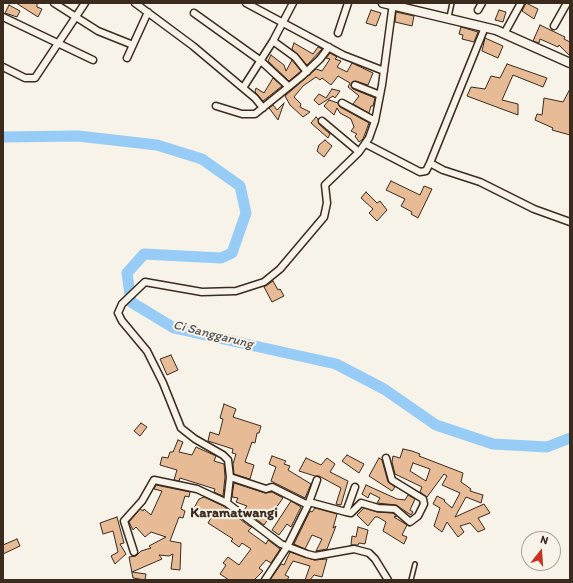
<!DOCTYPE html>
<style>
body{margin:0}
#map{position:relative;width:573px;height:583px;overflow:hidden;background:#f7f3e8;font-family:Itim,sans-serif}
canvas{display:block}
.frame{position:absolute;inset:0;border:4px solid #3b2a1e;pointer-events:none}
.north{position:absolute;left:521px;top:531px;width:40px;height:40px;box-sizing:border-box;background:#f7f3e8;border:1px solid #aca397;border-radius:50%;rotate:17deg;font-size:11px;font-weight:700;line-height:16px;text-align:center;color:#3b2a1e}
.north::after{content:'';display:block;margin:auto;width:14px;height:18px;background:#c8321e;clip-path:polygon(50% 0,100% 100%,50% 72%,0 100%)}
</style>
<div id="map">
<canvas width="573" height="583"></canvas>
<div class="frame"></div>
<div class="north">N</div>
</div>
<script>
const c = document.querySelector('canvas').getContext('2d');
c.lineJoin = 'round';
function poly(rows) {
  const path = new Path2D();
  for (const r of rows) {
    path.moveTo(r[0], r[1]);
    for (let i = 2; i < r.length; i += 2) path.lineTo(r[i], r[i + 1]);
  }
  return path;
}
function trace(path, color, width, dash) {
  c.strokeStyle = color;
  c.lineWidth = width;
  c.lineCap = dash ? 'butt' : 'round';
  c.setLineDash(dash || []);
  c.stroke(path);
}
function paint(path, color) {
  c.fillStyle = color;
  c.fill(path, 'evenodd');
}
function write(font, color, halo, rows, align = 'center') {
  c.font = font + ' Itim,sans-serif';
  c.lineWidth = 4;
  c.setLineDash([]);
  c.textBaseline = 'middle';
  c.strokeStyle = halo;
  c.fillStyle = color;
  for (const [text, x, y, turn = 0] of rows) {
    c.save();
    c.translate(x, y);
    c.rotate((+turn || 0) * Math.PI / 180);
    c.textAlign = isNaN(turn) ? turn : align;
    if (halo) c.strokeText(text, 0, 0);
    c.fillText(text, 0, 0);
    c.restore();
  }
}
trace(poly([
 [3,137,78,136,157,145,202,159,240,186,246,213,232,253,221,258,144,254,127,273,131,302,174,328,336,364,384,389,436,425,493,444,547,447,570,438]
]), '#96ccf5', 11);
const building = poly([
 [16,3,37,3,37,7,42,9,38,17,16,3],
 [526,3,538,9,534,19,522,11,526,3],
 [9,5,20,11,17,17,5,13,9,5],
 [371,10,381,13,376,26,366,23,371,10],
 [499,10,506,12,503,22,495,20,499,10],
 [396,12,414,16,412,26,395,22,396,12],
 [540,25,565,37,564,39,570,42,570,56,559,45,558,47,540,39,539,43,533,41,540,25],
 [461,27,478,32,474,42,462,39,463,35,459,34,461,27],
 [485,38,503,46,498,58,482,51,485,38],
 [294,43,313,54,318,47,322,49,307,65,292,49,294,43],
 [330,53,337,57,335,59,341,61,337,67,347,72,352,63,373,73,368,85,355,81,351,85,353,89,375,98,373,106,371,106,369,113,353,104,359,96,348,87,350,83,338,76,331,85,322,78,320,80,316,77,303,86,294,97,301,104,300,107,310,112,303,117,290,105,285,96,316,69,322,71,330,59,326,58,330,53],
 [271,55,284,65,286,71,292,60,301,71,289,81,268,61,271,55],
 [507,64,547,78,543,87,513,75,502,100,518,104,518,115,467,96,471,87,485,89,491,76,500,78,507,64],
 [273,78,282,86,263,101,255,92,256,88,264,93,273,78],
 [332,89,340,91,335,98,333,96,319,105,314,100,319,94,326,98,332,89],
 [570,89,570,135,552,130,553,128,535,120,537,114,542,115,544,98,563,102,570,89],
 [329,100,338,103,340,107,369,123,363,139,359,142,355,136,357,134,351,131,354,127,351,119,340,113,337,108,334,115,324,106,329,100],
 [284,103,278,120,269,108,273,105,277,110,284,103],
 [316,117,318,119,319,124,330,134,328,138,311,123,316,117],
 [325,140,332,146,324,157,317,151,319,145,325,140],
 [391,181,420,195,424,186,432,189,418,218,411,214,412,212,401,206,405,199,386,190,391,181],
 [366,192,377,203,380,201,387,210,377,221,369,213,373,209,361,198,366,192],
 [273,281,278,290,280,289,284,296,272,302,264,287,273,281],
 [171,355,178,370,167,375,160,359,171,355],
 [224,404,236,409,233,417,261,426,259,433,257,433,255,443,252,442,245,462,254,465,250,479,234,474,233,464,236,454,232,453,233,449,208,441,210,432,219,435,223,419,220,418,224,404],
 [141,423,147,427,140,436,134,431,141,423],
 [178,440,183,442,179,452,192,455,196,447,216,456,214,461,224,464,225,477,223,496,214,492,215,489,180,478,179,481,174,480,177,470,160,465,162,457,168,458,170,452,173,452,178,440],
 [403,449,412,451,420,454,419,456,463,473,461,482,471,489,470,491,483,495,481,503,466,497,455,517,484,504,490,513,478,518,485,529,478,532,470,523,460,526,464,532,458,537,447,522,442,532,434,526,440,508,433,504,437,496,445,500,444,501,452,508,460,493,442,485,447,476,444,474,427,497,420,492,422,487,395,474,392,462,393,456,400,458,403,449],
 [413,463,430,469,426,481,410,471,413,463],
 [347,455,364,464,359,473,342,461,347,455],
 [272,456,286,461,284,464,290,466,288,470,311,484,305,498,271,481,276,467,269,464,272,456],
 [306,458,321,465,327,458,335,464,330,472,348,481,341,505,336,504,341,488,319,476,315,476,299,471,306,458],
 [379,458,382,460,388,482,395,487,392,491,369,476,379,458],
 [234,483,265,493,272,492,283,498,264,525,244,510,247,506,236,502,238,498,232,497,234,483],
 [156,485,190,492,189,497,185,496,181,509,185,511,183,518,179,517,170,541,181,543,180,570,171,569,173,554,169,556,159,555,162,559,132,572,146,574,145,580,133,578,129,557,136,556,141,551,151,548,149,546,166,537,151,532,145,537,136,527,133,530,129,522,140,509,143,511,144,509,151,515,162,491,154,489,156,485],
 [366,485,397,499,405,500,408,495,415,499,410,510,413,512,411,515,396,505,377,503,380,498,370,493,368,498,362,494,366,485],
 [204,497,223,506,249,526,252,527,248,531,266,544,268,540,280,549,271,563,266,560,259,568,263,571,254,580,229,580,220,574,226,565,223,563,228,557,239,565,251,549,242,543,239,547,231,541,233,539,208,523,211,518,194,508,199,499,204,497],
 [291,501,301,507,291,527,287,524,279,535,272,530,291,501],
 [315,508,337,514,333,528,336,526,327,549,316,551,322,539,312,535,305,549,294,544,310,511,312,512,315,508],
 [364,508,377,512,393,513,397,516,394,517,407,525,402,535,407,537,404,544,383,531,386,522,378,517,375,517,368,526,357,515,364,508],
 [117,517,124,543,120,544,126,554,115,564,111,556,118,552,113,531,103,534,100,523,117,517],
 [358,527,368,530,365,544,359,543,358,545,351,545,352,536,356,537,358,527],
 [17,539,20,546,3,554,3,545,17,539],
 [290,552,314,560,327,559,322,577,314,575,310,580,305,580,310,566,293,561,285,575,289,577,287,580,270,580,281,564,284,565,290,552]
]);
paint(building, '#e6bb96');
trace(building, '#3b2a1e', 1);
const lane = poly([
 [449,17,452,3],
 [411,580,415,564]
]);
const street = poly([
 [54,3,98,31,133,45],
 [135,3,193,46,243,88,273,41,293,3],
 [246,3,343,55,384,71],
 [478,10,482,3],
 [194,13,261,61,288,86],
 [3,17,93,60],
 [554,26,567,3],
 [338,33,348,3],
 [504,34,521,3],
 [273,41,295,57,307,72],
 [127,58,148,12],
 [3,67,25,78,35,78,85,3],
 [355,85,380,95],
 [243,88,255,98,263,108],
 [342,103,375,121],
 [216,106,242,114,255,114,302,76,320,59,329,47],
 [322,121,359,152],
 [366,144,420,172,426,171,430,163,485,27],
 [430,163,443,170,480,182,534,209,570,222],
 [230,477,266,489,272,487,308,505],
 [309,502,346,512,355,487],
 [346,512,351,513,361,503,378,508,395,509,410,522,418,516,424,504,423,499,392,480,386,458],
 [134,552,124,521,142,501,154,480,197,489,227,503],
 [265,580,287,547,308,505,317,480],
 [388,580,375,559,369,553,354,549,315,556,307,554,281,544,227,503,230,477,228,460,223,455,195,439,181,428,163,383,147,351,122,321,118,313,122,304,145,282,202,292,236,291,264,282,280,269,324,217,327,203,325,185,359,152,369,138,375,121,382,85,393,3]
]);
const secondary = poly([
 [383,3,496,30,570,63]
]);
trace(lane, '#3b2a1e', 6);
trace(street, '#3b2a1e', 9);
trace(secondary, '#3b2a1e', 11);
trace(lane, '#f7f3e8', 3);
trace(street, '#f7f3e8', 6);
trace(secondary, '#f7f3e8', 8);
write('italic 13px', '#525254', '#f7f3e8', [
 ["Ci Sanggarung",213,335,14]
]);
write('bold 14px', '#3b2a1e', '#f7f3e8', [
 ["Karamatwangi",234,513]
]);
</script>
